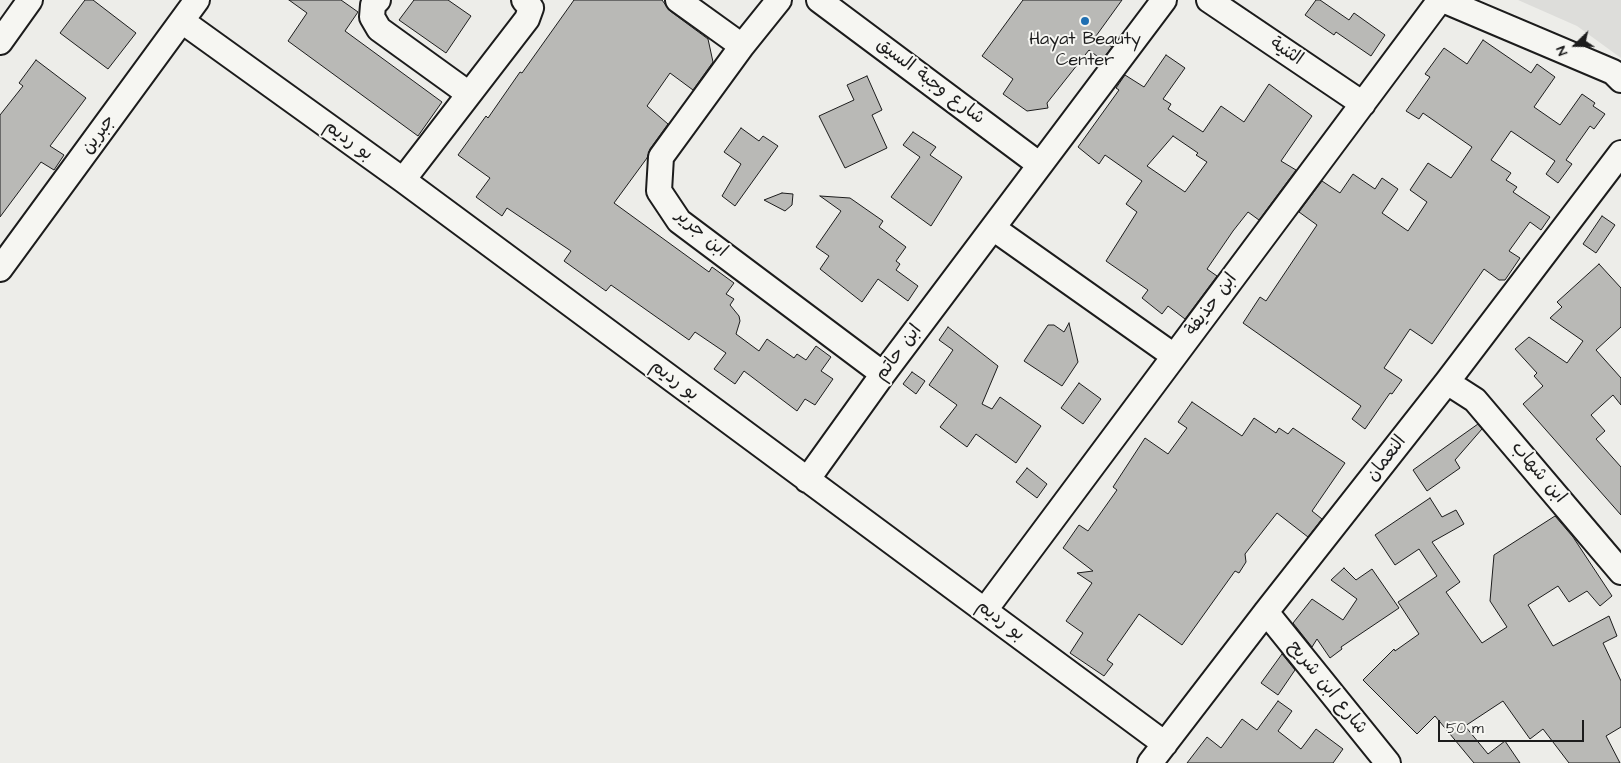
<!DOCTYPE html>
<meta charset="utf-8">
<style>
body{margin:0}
#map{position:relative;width:1621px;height:763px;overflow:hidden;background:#edede9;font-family:"Architects Daughter",sans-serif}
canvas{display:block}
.north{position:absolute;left:1551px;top:20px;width:50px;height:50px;-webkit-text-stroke:4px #f6f6f2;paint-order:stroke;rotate:248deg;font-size:14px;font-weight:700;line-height:20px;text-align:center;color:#1c1c1c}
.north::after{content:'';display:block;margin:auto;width:18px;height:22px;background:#1c1c1c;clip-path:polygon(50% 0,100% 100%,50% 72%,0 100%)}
.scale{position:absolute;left:1438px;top:720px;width:146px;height:22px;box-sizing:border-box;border:2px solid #1c1c1c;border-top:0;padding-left:6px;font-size:15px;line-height:18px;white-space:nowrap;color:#1c1c1c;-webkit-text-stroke:4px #f6f6f2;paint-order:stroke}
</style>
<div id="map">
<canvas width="1621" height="763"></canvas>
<div class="north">N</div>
<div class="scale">50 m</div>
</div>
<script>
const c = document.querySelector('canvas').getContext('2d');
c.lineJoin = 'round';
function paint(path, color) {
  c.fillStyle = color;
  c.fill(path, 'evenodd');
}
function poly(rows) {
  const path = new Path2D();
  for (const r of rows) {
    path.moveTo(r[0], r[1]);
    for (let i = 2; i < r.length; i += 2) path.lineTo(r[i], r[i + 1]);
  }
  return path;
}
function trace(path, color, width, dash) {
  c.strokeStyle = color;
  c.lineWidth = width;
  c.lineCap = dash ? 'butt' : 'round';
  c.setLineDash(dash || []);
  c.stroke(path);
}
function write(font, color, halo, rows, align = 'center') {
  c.font = font + ' "Architects Daughter","Playpen Sans Arabic",sans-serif';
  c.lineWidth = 4;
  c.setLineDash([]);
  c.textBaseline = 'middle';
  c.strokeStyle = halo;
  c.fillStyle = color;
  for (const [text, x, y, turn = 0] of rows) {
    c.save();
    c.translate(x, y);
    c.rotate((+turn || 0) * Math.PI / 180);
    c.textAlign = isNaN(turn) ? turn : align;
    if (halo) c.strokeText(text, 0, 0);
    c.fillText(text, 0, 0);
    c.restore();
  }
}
paint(poly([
 [1518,0,1621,0,1621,58,1577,26]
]), '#ddddda');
const building = poly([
 [85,0,93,0,136,33,108,69,60,33,85,0],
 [289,0,341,0,358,12,345,31,442,102,418,136,288,41,307,13,289,0],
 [414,0,448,0,471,16,446,53,399,20,414,0],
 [574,0,662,0,670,11,708,39,713,62,693,90,670,73,647,106,668,124,650,149,647,158,614,203,709,272,712,267,734,283,726,294,734,299,730,305,739,316,740,321,736,334,759,351,767,339,794,358,797,354,806,360,816,346,831,357,821,371,833,379,815,405,805,399,797,411,744,371,735,384,714,369,726,353,695,332,689,340,611,285,606,291,564,261,571,251,507,208,502,216,476,197,490,178,458,155,486,116,488,118,520,72,522,73,574,0],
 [1023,0,1122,0,1096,36,1112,47,1102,60,1089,50,1047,103,1048,108,1027,111,1003,94,1013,79,982,56,1023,0],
 [1316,0,1320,0,1349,20,1354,13,1385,35,1371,56,1336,32,1334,35,1305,15,1316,0],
 [1483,40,1531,73,1537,64,1555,77,1534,107,1560,125,1582,94,1595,103,1593,106,1605,114,1594,129,1590,126,1566,160,1572,164,1558,183,1546,174,1555,161,1511,131,1491,160,1511,173,1506,180,1517,187,1513,192,1550,217,1541,230,1530,222,1509,251,1520,258,1505,280,1499,280,1484,269,1432,344,1410,329,1384,368,1402,380,1392,394,1390,393,1365,429,1352,419,1361,406,1243,323,1260,297,1266,301,1317,225,1299,212,1322,181,1340,193,1353,174,1375,189,1382,178,1398,189,1382,213,1408,231,1427,202,1410,190,1428,163,1451,178,1472,147,1423,113,1419,119,1406,111,1430,77,1425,74,1444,48,1467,64,1483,40],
 [1166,55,1185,68,1163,99,1171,104,1168,109,1203,132,1221,106,1244,122,1269,84,1312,116,1281,161,1296,170,1259,220,1248,212,1233,231,1207,269,1217,276,1185,319,1168,306,1162,314,1142,298,1148,290,1106,261,1137,212,1126,204,1142,181,1105,155,1099,164,1078,147,1119,90,1116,88,1125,75,1144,87,1166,55],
 [1173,136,1198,153,1196,155,1207,162,1185,192,1147,166,1173,136],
 [36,60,86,98,50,146,64,155,54,170,41,162,0,217,0,115,23,86,19,83,36,60],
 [867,76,882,110,872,115,887,148,845,168,819,116,854,100,847,85,867,76],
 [741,128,759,141,763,136,778,146,735,206,722,196,741,164,724,152,741,128],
 [913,132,936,147,930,155,962,177,931,226,891,197,920,157,903,145,913,132],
 [782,193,793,194,792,205,785,211,764,200,782,193],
 [820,196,850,198,883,221,879,227,906,247,896,261,900,264,896,270,918,286,908,301,878,279,862,302,820,269,829,256,816,247,841,211,820,196],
 [1602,216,1615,225,1596,253,1583,244,1602,216],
 [1599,264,1621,288,1621,327,1596,350,1621,378,1621,405,1613,395,1591,415,1605,431,1596,439,1621,467,1621,515,1523,404,1543,386,1534,376,1537,373,1515,349,1529,337,1567,363,1583,341,1550,318,1562,307,1557,302,1599,264],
 [1069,323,1078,362,1062,386,1024,361,1048,325,1054,325,1064,332,1069,323],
 [948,327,998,366,982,404,992,409,1000,397,1041,426,1016,463,976,434,967,447,940,427,957,405,929,385,953,350,939,340,948,327],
 [912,372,925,381,916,394,903,384,912,372],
 [1079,383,1101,399,1083,424,1061,408,1079,383],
 [1192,402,1242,436,1254,418,1276,433,1279,428,1288,434,1293,428,1345,463,1312,511,1322,519,1308,537,1277,513,1245,554,1246,562,1239,573,1235,571,1182,645,1139,614,1107,660,1113,664,1104,676,1070,653,1083,633,1066,621,1092,583,1077,573,1093,571,1063,548,1079,525,1088,531,1117,490,1113,487,1145,438,1168,454,1187,428,1178,422,1192,402],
 [1478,424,1482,429,1455,460,1460,468,1427,491,1413,470,1478,424],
 [1027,468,1047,484,1037,498,1016,482,1027,468],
 [1430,498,1442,517,1456,510,1464,524,1432,542,1460,582,1446,592,1482,643,1507,627,1490,601,1494,555,1555,516,1573,537,1612,596,1600,606,1587,591,1569,602,1558,586,1528,605,1553,646,1609,616,1617,636,1603,643,1621,681,1621,727,1606,736,1620,763,1569,763,1543,729,1530,739,1503,701,1465,726,1488,754,1505,741,1520,763,1474,763,1435,716,1417,734,1363,680,1394,649,1395,651,1419,634,1398,602,1437,576,1419,549,1395,565,1375,535,1430,498],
 [1344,568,1356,580,1372,569,1399,608,1341,647,1342,649,1330,658,1317,639,1312,647,1293,623,1312,599,1343,620,1357,599,1331,580,1344,568],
 [1282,654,1295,670,1278,695,1261,683,1282,654],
 [1278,701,1292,711,1278,731,1301,749,1316,729,1343,749,1333,763,1187,763,1207,737,1221,748,1242,719,1257,730,1278,701]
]);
paint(building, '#b9b9b6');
trace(building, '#1c1c1c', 1);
const minor = poly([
 [378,0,373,5,372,17,379,29,469,94],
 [678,0,742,46],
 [779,0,742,46,661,157,659,191,679,221,883,374],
 [819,0,1040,165],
 [1209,0,1363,104],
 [1443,0,1613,72,1621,80],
 [182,21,403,180,1165,744],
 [0,42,30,0],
 [403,180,527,19,531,8,524,0],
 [993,228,1174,356],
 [0,269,197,0],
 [1447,382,1475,400,1621,572],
 [807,480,883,374,1164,0],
 [985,610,1440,0],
 [1266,612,1388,763],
 [1150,763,1266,612,1447,382,1621,153]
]);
trace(minor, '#1c1c1c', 28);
trace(minor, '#f6f6f2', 24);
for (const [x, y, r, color] of [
 [1085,21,5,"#1f6fb2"]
]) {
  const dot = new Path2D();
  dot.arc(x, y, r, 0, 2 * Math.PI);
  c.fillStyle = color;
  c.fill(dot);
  trace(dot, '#f6f6f2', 2);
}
write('18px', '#1c1c1c', '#f6f6f2', [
 ["Hayat Beauty",1085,40],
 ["Center",1085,61]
]);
write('18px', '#1c1c1c', '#f6f6f2', [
 ["الثنية",1286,52,34],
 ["شارع وجبة السيق",930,82,37],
 ["جبرين",99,135,-54],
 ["بو رديم",348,141,36],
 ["ابن جرير",701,234,41],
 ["ابن حذيفة",1212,305,-53],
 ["ابن حاتم",899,353,-53],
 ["بو رديم",674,381,37],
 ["النعمان",1387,459,-52],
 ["ابن شهاب",1538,473,50],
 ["بو رديم",1000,621,37],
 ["شارع ابن شريح",1327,688,51]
]);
</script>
